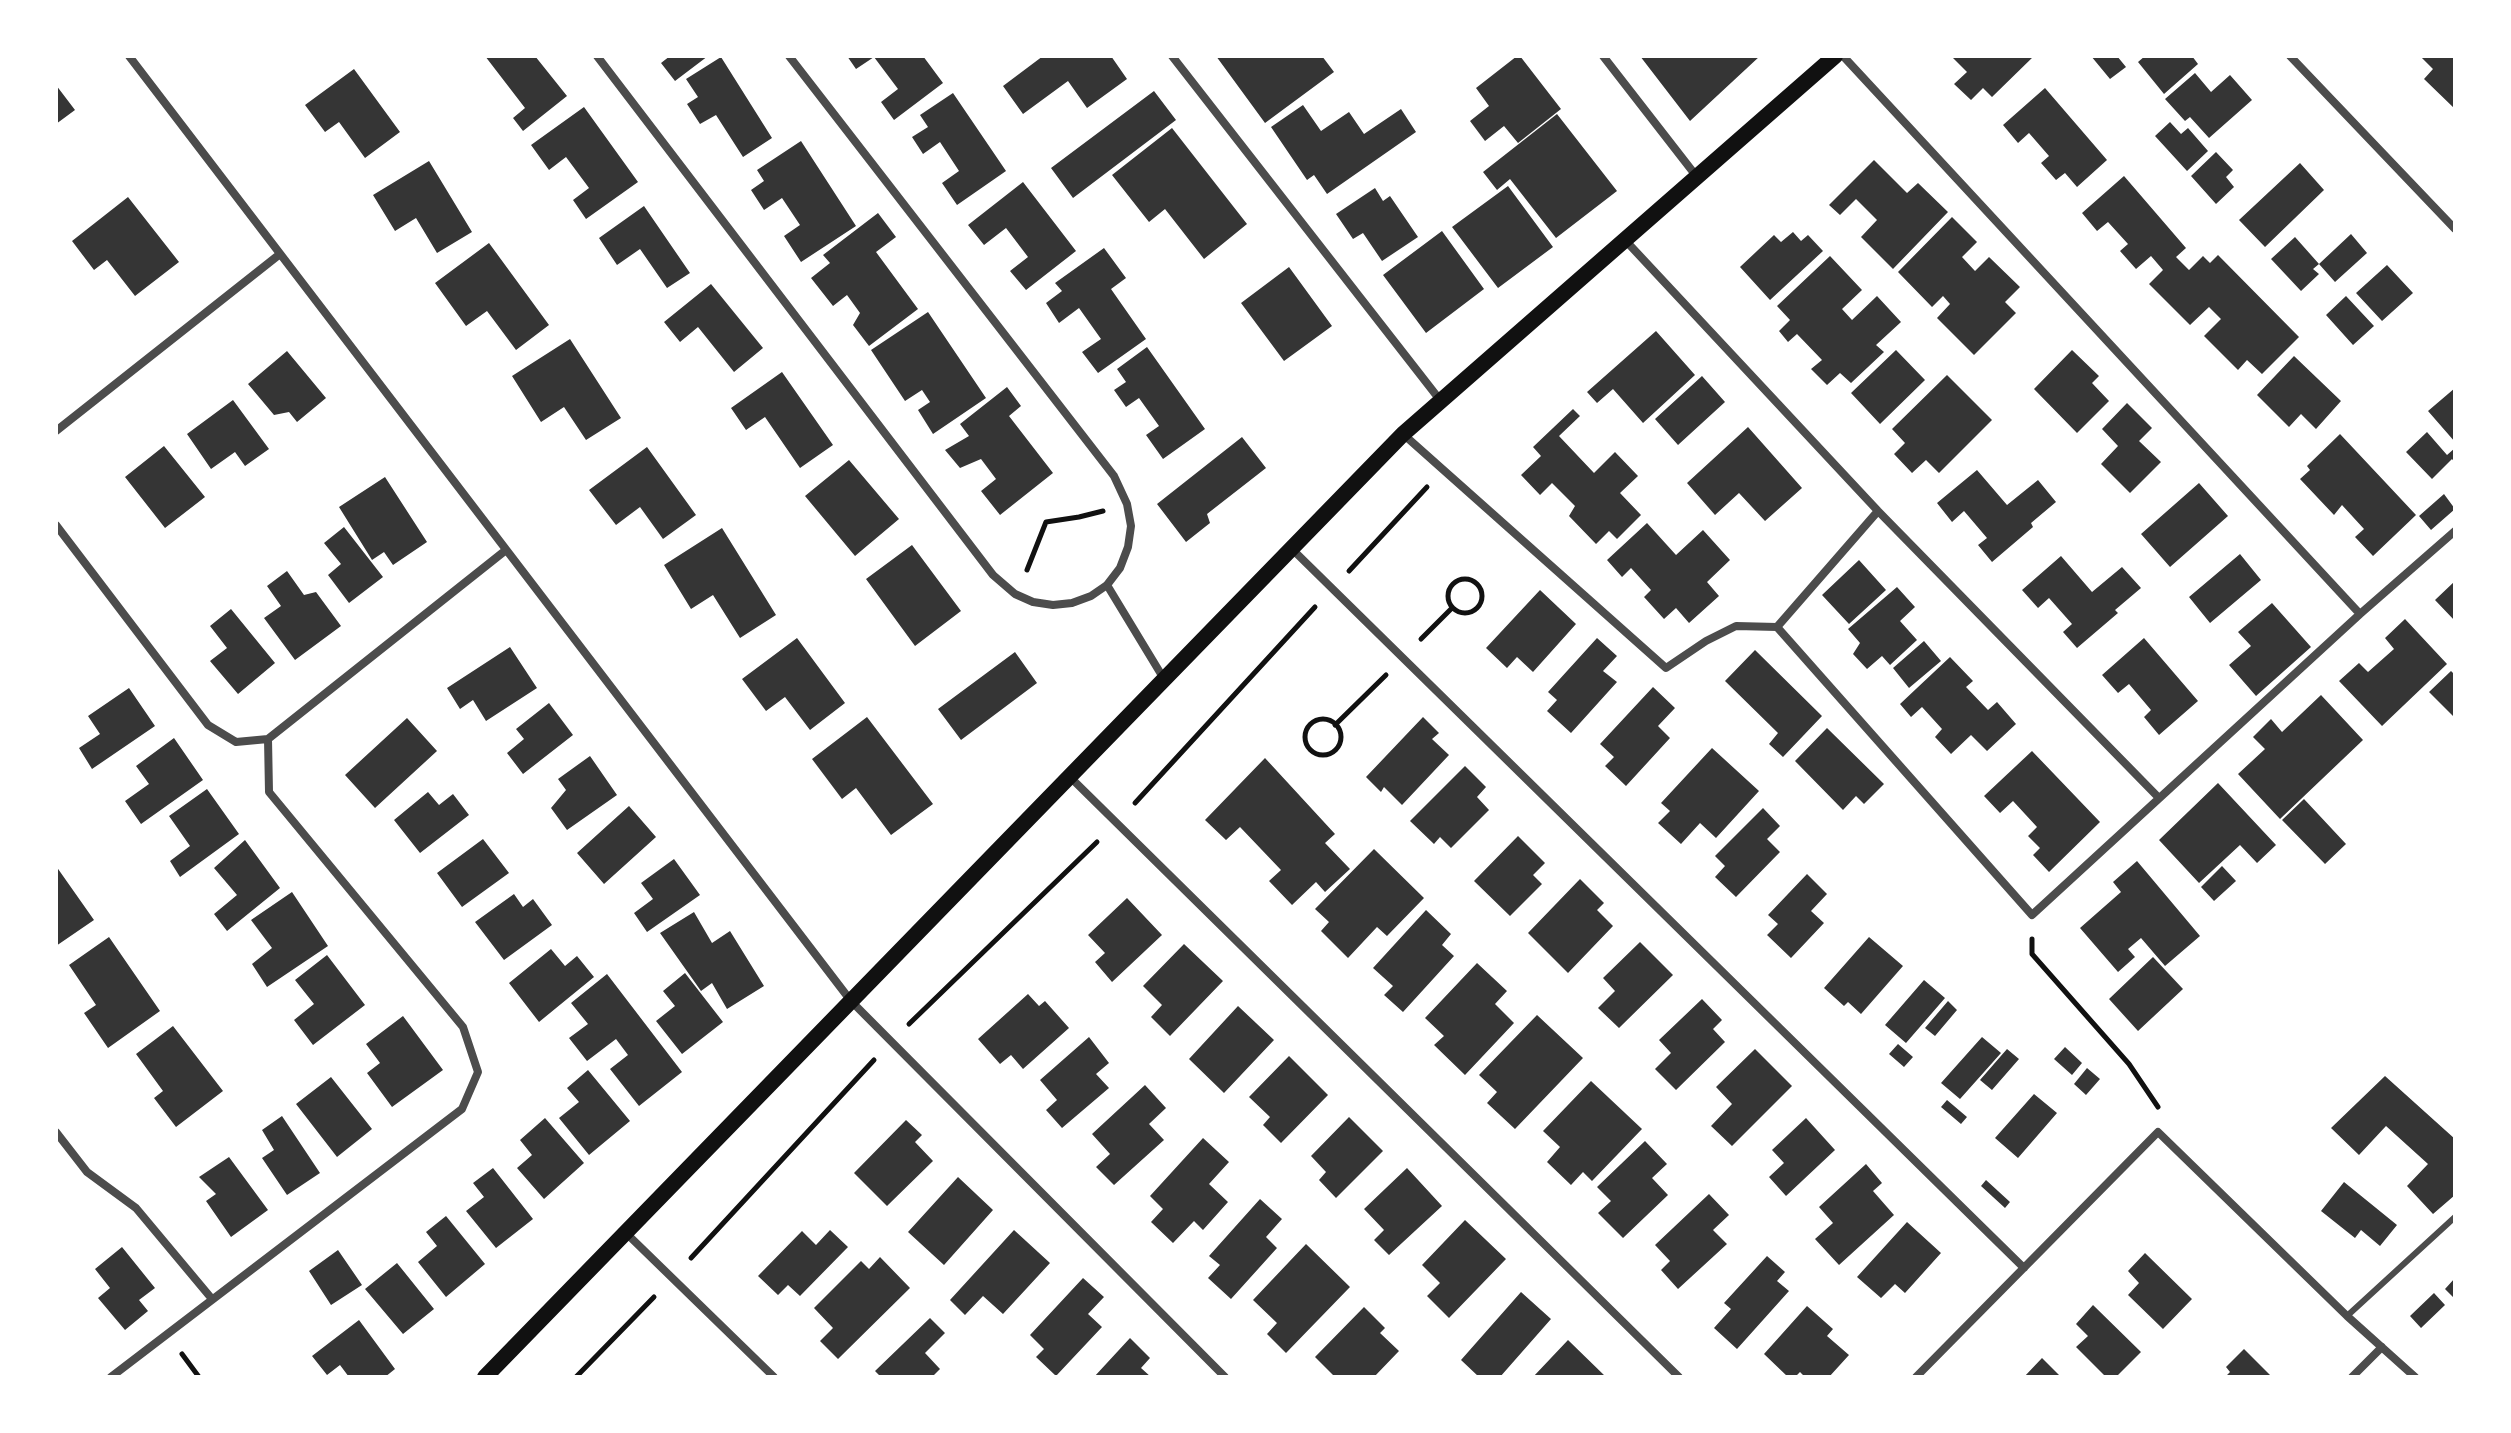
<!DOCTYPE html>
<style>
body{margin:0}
#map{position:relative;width:2511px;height:1433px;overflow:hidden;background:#fff;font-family:Helvetica,sans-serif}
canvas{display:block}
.frame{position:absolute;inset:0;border:58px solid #fff;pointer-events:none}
</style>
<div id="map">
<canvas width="2511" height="1433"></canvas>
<div class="frame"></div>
</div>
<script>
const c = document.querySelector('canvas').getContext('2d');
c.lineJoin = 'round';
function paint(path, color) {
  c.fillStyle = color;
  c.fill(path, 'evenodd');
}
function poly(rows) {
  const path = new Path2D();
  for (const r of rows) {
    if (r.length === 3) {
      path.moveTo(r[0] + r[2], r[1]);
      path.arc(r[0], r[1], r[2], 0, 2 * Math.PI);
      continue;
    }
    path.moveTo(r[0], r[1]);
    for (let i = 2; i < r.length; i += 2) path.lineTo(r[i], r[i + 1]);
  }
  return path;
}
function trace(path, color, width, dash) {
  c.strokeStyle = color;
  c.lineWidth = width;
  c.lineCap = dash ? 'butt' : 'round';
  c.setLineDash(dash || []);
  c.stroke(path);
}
paint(poly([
 [485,56,535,56,567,96,523,131,513,118,525,108],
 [670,56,708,56,675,81,661,63],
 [847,56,923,56,943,83,894,120,881,102,898,89,874,57,856,69],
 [1043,56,1111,56,1127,79,1087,108,1068,81,1023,114,1003,86],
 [1216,56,1322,56,1334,72,1265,123],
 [1517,56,1520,56,1561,109,1518,143,1504,126,1485,141,1470,121,1489,106,1476,88],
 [1640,56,1760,56,1690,121],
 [1951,56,2034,56,1992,97,1983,88,1971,100,1954,84,1967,72],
 [2091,56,2117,56,2126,67,2110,79],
 [2145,56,2192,56,2198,64,2164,94,2138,62],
 [2420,56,2455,56,2455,109,2424,79,2433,69],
 [721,57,772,138,743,157,716,115,700,124,687,104,698,97,686,79],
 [354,69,400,132,365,158,339,122,325,132,305,105],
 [2195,73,2211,92,2230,75,2252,100,2209,138,2190,117,2185,121,2165,99],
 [56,85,75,110,56,124],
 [2045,88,2107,160,2077,187,2065,173,2056,180,2041,163,2049,156,2029,133,2018,143,2003,125],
 [1154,91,1176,120,1073,198,1051,168],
 [953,93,1006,171,957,205,942,183,959,171,940,142,923,154,912,137,928,127,920,115],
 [1303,105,1321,131,1349,112,1364,134,1401,109,1416,132,1327,194,1314,175,1307,180,1271,127],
 [584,107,638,182,586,219,573,200,589,188,566,157,549,170,531,145],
 [1557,114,1617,191,1556,238,1510,179,1497,190,1483,172],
 [2170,122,2181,134,2188,128,2208,151,2187,171,2155,136],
 [1172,128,1247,224,1204,259,1165,209,1149,222,1112,175],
 [801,141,856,226,801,262,784,236,800,225,782,198,764,210,751,190,764,181,757,170],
 [2216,152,2233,170,2226,177,2234,187,2216,204,2191,176],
 [1874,160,1907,193,1918,183,1948,212,1893,269,1861,237,1877,220,1856,199,1840,215,1829,205],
 [429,161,472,232,437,253,416,218,395,231,373,195],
 [2300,163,2324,190,2265,247,2239,220],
 [2124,176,2186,248,2176,257,2189,270,2203,256,2210,263,2218,255,2299,337,2262,374,2247,360,2238,370,2204,336,2221,319,2209,307,2190,325,2149,284,2163,270,2151,256,2136,269,2120,251,2128,244,2108,222,2097,231,2082,213],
 [1023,182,1076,251,1026,290,1010,271,1028,257,1006,228,984,245,968,225],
 [1508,186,1553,247,1498,288,1452,227],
 [1375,188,1383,201,1390,196,1418,237,1382,261,1363,233,1353,239,1336,214],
 [128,197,179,262,135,296,107,260,94,270,72,241],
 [644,206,690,273,667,288,640,249,617,265,599,238],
 [878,213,896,237,876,252,918,309,869,346,853,325,860,313,847,295,833,306,811,278,830,263,823,255],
 [1952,217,1977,242,1962,257,1975,271,1989,257,2020,287,2005,302,2016,313,1974,355,1937,318,1950,304,1943,296,1932,307,1898,272],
 [1442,231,1484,289,1426,333,1383,275],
 [1793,232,1801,241,1808,235,1823,251,1770,300,1740,267,1774,235,1781,242],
 [2351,234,2367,253,2335,282,2319,264],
 [2295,237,2319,264,2313,269,2319,274,2301,291,2271,259],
 [489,243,549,325,516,350,487,311,466,326,435,283],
 [1104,248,1126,278,1111,289,1146,339,1098,373,1082,352,1101,339,1079,308,1059,323,1046,303,1062,291,1055,283],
 [1830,256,1862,290,1842,309,1852,320,1877,296,1901,322,1876,345,1884,352,1851,383,1840,373,1827,385,1811,369,1822,360,1797,334,1788,342,1779,331,1790,320,1777,306],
 [2387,265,2413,293,2382,321,2356,293],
 [1289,267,1332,326,1284,361,1241,303],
 [711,284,763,348,734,372,698,327,680,342,664,322],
 [2346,296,2374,326,2353,345,2326,315],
 [928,312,986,398,933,434,918,410,930,402,922,390,905,401,871,350],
 [1656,331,1695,375,1643,423,1613,389,1597,403,1587,392],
 [570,339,621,418,586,440,564,407,541,422,512,376],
 [1147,347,1205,429,1163,459,1146,435,1159,426,1139,398,1126,407,1114,390,1126,382,1117,369],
 [1896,350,1925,380,1880,424,1851,393],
 [2072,350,2099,376,2092,383,2109,401,2077,433,2034,389],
 [287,351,326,398,297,422,289,412,274,415,248,384],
 [2294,356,2341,401,2316,429,2301,414,2289,427,2257,395],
 [782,372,833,445,800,468,765,417,746,430,731,408],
 [1947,375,1992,420,1939,473,1926,460,1912,473,1894,454,1905,443,1892,429],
 [1702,376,1725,402,1678,445,1655,419],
 [1007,387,1021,406,1009,416,1053,473,1000,515,981,491,996,479,981,459,960,468,945,450,969,436,960,424],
 [2455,388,2455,442,2428,411],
 [233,400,269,449,245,466,235,452,211,469,187,434],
 [2127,403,2152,428,2139,441,2161,462,2130,493,2101,464,2118,446,2102,429],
 [1573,409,1580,416,1559,436,1594,473,1615,452,1638,476,1620,493,1641,515,1617,539,1609,531,1596,544,1569,516,1575,506,1552,483,1540,495,1521,475,1541,456,1533,447],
 [1748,427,1802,488,1765,521,1739,493,1715,515,1687,483],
 [2427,432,2447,455,2455,448,2455,463,2452,459,2432,479,2406,452],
 [2340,434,2416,515,2373,556,2355,537,2364,529,2342,505,2334,515,2300,479,2310,470,2307,466],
 [1242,437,1266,468,1207,514,1210,523,1186,542,1157,504],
 [164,446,205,497,165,528,125,477],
 [647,447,696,515,663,539,640,507,616,525,589,490],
 [849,460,899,519,855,556,805,496],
 [1977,470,2007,505,2038,480,2056,502,2031,523,2033,527,1992,562,1978,545,1987,538,1964,511,1952,522,1937,503],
 [385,477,427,542,393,565,384,552,372,560,339,507],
 [2199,483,2228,516,2170,567,2141,534],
 [2444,494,2455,509,2431,530,2419,516],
 [1647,523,1676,555,1703,530,1730,560,1707,582,1719,596,1689,623,1676,608,1664,619,1644,597,1651,590,1631,568,1622,577,1607,560],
 [344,527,383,577,349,603,328,575,341,564,324,543],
 [722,528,776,615,740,638,713,595,691,609,664,565],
 [912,545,961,611,915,646,866,579],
 [2240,554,2261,580,2210,623,2189,597],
 [2061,556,2092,592,2122,567,2141,588,2115,610,2118,613,2077,648,2063,632,2072,624,2049,598,2038,608,2022,590],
 [1859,560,1886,590,1849,624,1822,595],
 [287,571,304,595,316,592,341,626,295,660,264,618,281,606,267,586],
 [2455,581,2455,621,2435,600],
 [1897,587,1915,607,1900,621,1917,640,1890,665,1882,656,1867,669,1853,654,1860,643,1848,629],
 [1540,590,1576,624,1533,672,1517,657,1507,668,1486,648],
 [2272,603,2311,647,2256,696,2229,665,2251,646,2238,632],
 [231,609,275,663,238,694,210,661,227,648,210,626],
 [2405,619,2447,664,2382,726,2339,681,2359,663,2368,672,2394,649,2385,638],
 [797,638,845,703,810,730,785,697,766,711,742,679],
 [1597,638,1617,656,1603,671,1617,682,1571,733,1547,711,1557,700,1548,692],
 [2144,638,2198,701,2159,735,2144,717,2151,710,2129,684,2118,693,2102,675],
 [1924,641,1941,661,1909,688,1893,668],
 [510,647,537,688,486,721,473,700,460,709,447,688],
 [1755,650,1822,716,1783,757,1769,744,1778,733,1725,681],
 [1015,652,1037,683,961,740,938,709],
 [1950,657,1973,681,1966,687,1988,710,1997,702,2016,724,1987,751,1971,735,1951,754,1935,737,1942,729,1922,707,1911,717,1900,704],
 [2451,671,2455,675,2455,718,2429,692],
 [1653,687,1675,708,1658,726,1670,738,1626,786,1605,766,1614,757,1600,744],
 [129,688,155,726,92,769,79,748,100,734,88,716],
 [2321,695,2363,740,2280,819,2238,774,2265,749,2253,737,2271,719,2282,732],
 [549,703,573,735,523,774,507,753,524,739,516,729],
 [867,717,933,804,891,835,856,788,842,799,812,759],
 [1423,717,1439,733,1432,739,1449,755,1402,805,1384,787,1381,792,1366,777],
 [407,718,437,751,375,808,345,775],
 [1827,728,1884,784,1864,804,1856,796,1843,810,1795,761],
 [174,738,203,780,141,824,125,801,149,784,136,766],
 [1712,748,1759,791,1716,838,1700,823,1681,844,1658,823,1670,811,1661,803],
 [2032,751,2100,822,2049,872,2033,855,2040,848,2028,836,2037,827,2013,801,2000,813,1984,796],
 [590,756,617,795,567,830,551,808,566,790,558,779],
 [1265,758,1335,834,1325,843,1350,869,1325,892,1316,882,1292,905,1269,881,1281,870,1240,827,1226,840,1205,820],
 [1465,766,1486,787,1477,797,1489,810,1451,848,1440,837,1434,844,1410,821],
 [2218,783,2276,845,2257,863,2240,845,2199,883,2159,840],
 [207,789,239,834,180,877,170,861,190,846,169,816],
 [428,792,439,805,453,794,469,815,420,853,394,820],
 [2304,799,2346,844,2325,864,2282,820],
 [629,806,656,837,604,884,577,853],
 [1763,808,1780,826,1767,839,1780,852,1736,897,1715,877,1725,866,1715,856],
 [1518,836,1545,863,1533,875,1542,884,1510,916,1474,881],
 [483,839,509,873,462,907,437,873],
 [245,840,280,888,227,931,214,914,237,895,214,868],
 [1374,849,1424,898,1387,936,1377,927,1348,958,1321,931,1329,922,1315,909],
 [674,859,700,895,647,932,634,913,653,899,641,883],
 [2137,861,2200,936,2165,966,2141,938,2128,949,2135,957,2118,972,2080,928,2121,892,2113,882],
 [56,866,94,920,56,946],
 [2222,866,2236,881,2214,901,2201,887],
 [1807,874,1827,894,1811,911,1824,923,1791,958,1767,935,1778,924,1768,915],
 [1580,879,1604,903,1597,910,1613,926,1568,973,1528,933],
 [292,892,328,946,267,987,252,964,272,948,251,920],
 [514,894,523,907,533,899,552,925,504,960,475,922],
 [1127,898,1162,935,1112,982,1095,962,1105,953,1088,935],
 [1426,910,1451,934,1442,945,1454,956,1403,1012,1384,995,1393,986,1373,968],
 [694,912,712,943,730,931,764,986,727,1009,712,983,701,991,660,933],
 [109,937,160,1011,108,1048,84,1013,96,1005,69,965],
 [1869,937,1903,966,1861,1014,1848,1002,1844,1006,1824,988],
 [1640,942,1673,975,1619,1028,1598,1008,1615,991,1603,978],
 [1184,944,1223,981,1170,1036,1151,1017,1162,1005,1143,986],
 [551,949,565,966,577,956,594,977,539,1022,509,983],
 [327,955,365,1005,313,1045,294,1020,314,1004,295,980],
 [2153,957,2183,989,2138,1031,2109,999],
 [1477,963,1507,991,1495,1004,1514,1023,1465,1075,1434,1045,1444,1036,1425,1018],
 [685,973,723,1022,682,1054,656,1021,675,1006,663,991],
 [607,974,682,1072,639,1106,610,1069,628,1055,616,1039,587,1061,569,1038,588,1024,571,1003],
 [1924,980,1945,998,1906,1043,1885,1025],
 [1028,994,1039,1006,1045,1001,1069,1028,1023,1069,1011,1055,1000,1064,978,1039],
 [1702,999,1722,1020,1713,1029,1725,1042,1676,1090,1655,1069,1671,1053,1659,1040],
 [1948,1001,1957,1010,1935,1036,1925,1028],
 [1238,1006,1274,1040,1224,1093,1189,1059],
 [1537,1015,1583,1058,1515,1129,1487,1103,1497,1092,1479,1075],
 [403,1016,443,1070,392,1107,367,1073,380,1063,366,1044],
 [173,1026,223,1091,176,1127,154,1098,163,1091,136,1054],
 [1089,1037,1109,1063,1096,1074,1109,1088,1062,1128,1046,1110,1057,1100,1040,1080],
 [1982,1037,2001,1053,1960,1099,1941,1083],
 [1898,1044,1913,1057,1904,1067,1889,1054],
 [2065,1047,2082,1063,2072,1075,2054,1059],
 [1755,1049,1792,1086,1732,1146,1711,1126,1732,1104,1716,1087],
 [2007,1049,2019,1059,1992,1090,1980,1080],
 [1289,1056,1328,1095,1281,1143,1263,1125,1270,1117,1249,1097],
 [2087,1068,2100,1079,2086,1095,2074,1084],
 [588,1070,630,1121,589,1155,559,1118,579,1102,567,1088],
 [2385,1076,2455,1139,2455,1195,2433,1214,2407,1186,2428,1164,2386,1126,2359,1155,2331,1128],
 [331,1077,372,1129,337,1157,296,1104],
 [1591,1081,1642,1129,1592,1181,1583,1172,1571,1185,1547,1162,1560,1147,1543,1131],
 [1145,1085,1166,1108,1149,1124,1164,1140,1114,1185,1096,1167,1110,1154,1092,1134],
 [2034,1094,2057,1113,2018,1158,1995,1138],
 [1947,1100,1967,1117,1961,1124,1941,1107],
 [282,1116,320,1173,287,1195,262,1158,274,1150,262,1130],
 [1349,1117,1383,1151,1336,1198,1319,1180,1326,1172,1311,1156],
 [545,1118,584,1163,544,1199,517,1168,532,1155,520,1140],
 [1806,1118,1835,1150,1786,1196,1769,1177,1784,1163,1772,1150],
 [906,1120,922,1135,915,1142,933,1161,887,1206,854,1173],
 [1203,1138,1229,1162,1209,1184,1228,1202,1203,1230,1194,1221,1173,1243,1151,1222,1163,1209,1150,1196],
 [1645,1141,1667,1164,1652,1178,1668,1195,1623,1238,1598,1213,1611,1201,1597,1187],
 [229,1157,268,1210,231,1237,206,1201,216,1194,199,1177],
 [1866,1164,1882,1183,1873,1191,1894,1215,1839,1265,1815,1239,1833,1223,1819,1207],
 [493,1168,533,1219,496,1248,466,1211,484,1197,473,1183],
 [1407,1168,1442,1206,1389,1255,1374,1240,1384,1230,1364,1209],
 [958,1177,993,1210,944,1265,908,1232],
 [1986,1180,2010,1202,2005,1208,1981,1186],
 [2344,1182,2397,1225,2380,1246,2361,1230,2355,1238,2321,1211],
 [1709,1194,1729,1215,1713,1230,1727,1244,1678,1289,1661,1270,1670,1261,1655,1245],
 [1260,1199,1282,1219,1266,1237,1277,1248,1231,1299,1208,1278,1220,1265,1209,1256],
 [446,1216,485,1264,446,1297,418,1262,437,1246,426,1232],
 [1465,1220,1506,1259,1449,1318,1427,1296,1440,1283,1422,1265],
 [1907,1222,1941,1253,1905,1293,1895,1284,1881,1298,1857,1277],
 [830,1230,848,1247,800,1296,788,1285,778,1295,758,1276,802,1231,816,1245],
 [1014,1230,1050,1263,1003,1314,983,1296,965,1315,950,1300],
 [1306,1244,1350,1287,1286,1353,1267,1334,1277,1323,1253,1300],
 [122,1247,155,1288,139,1300,148,1311,125,1330,98,1298,110,1288,95,1269],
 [338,1250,362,1285,331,1305,309,1271],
 [2145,1253,2192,1299,2163,1329,2128,1295,2139,1283,2128,1271],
 [1767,1256,1785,1272,1777,1281,1789,1291,1737,1349,1714,1328,1731,1309,1724,1303],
 [880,1257,910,1288,838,1359,820,1341,833,1328,814,1308,861,1261,869,1269],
 [397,1263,434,1309,403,1334,365,1289],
 [1083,1278,1104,1297,1088,1314,1102,1327,1056,1376,1036,1357,1044,1349,1030,1335],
 [2455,1278,2455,1299,2445,1289],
 [1521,1292,1551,1319,1500,1377,1479,1377,1461,1360],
 [2434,1293,2445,1305,2421,1328,2410,1316],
 [2093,1305,2141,1352,2116,1377,2106,1377,2076,1347,2088,1336,2076,1324],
 [1807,1306,1833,1329,1827,1336,1849,1355,1829,1377,1805,1377,1800,1372,1795,1377,1788,1377,1764,1354],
 [1364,1307,1385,1328,1380,1333,1399,1351,1374,1377,1335,1377,1315,1357],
 [930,1318,945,1333,925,1353,940,1369,932,1377,881,1377,875,1371],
 [359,1320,395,1369,385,1377,349,1377,340,1365,327,1375,312,1356],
 [1130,1338,1150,1358,1141,1368,1151,1377,1094,1377],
 [1568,1340,1606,1377,1533,1377],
 [2244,1349,2272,1377,2225,1377,2230,1372,2226,1367],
 [2042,1358,2061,1377,2024,1377]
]), '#353535');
trace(poly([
 [1027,570,1046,522,1079,517,1103,511],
 [1349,571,1427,487],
 [1465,596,17],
 [1421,639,1452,608],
 [1323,737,18],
 [1335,725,1386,675],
 [1135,803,1315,607],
 [2032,939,2032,954,2129,1064,2158,1107],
 [909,1024,1097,842],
 [691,1258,874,1060],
 [182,1354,199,1377],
 [576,1377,654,1297]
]), '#111', 5);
trace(poly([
 [2347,1316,2455,1217]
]), '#4c4c4c', 6);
trace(poly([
 [129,56,851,1001,1225,1377],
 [597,56,993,575,1015,594,1033,602,1053,605,1072,603,1091,596,1107,585,1120,568,1128,547,1131,526,1127,504,1114,476,789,56],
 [1172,56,1440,400],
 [1603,56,1697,177],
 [1843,56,2360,614],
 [2290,56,2455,229],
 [1625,240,1878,511,2159,798],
 [56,431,280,254],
 [1403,434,1666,668,1706,641,1736,626,1777,627,1878,511],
 [56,525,208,725,236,742,268,739],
 [1292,549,2024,1268],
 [1107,585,1164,679],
 [1777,627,2032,915,2360,614,2455,531],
 [1070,777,1679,1377],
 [56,1132,87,1172,136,1208,212,1299],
 [625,1232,774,1377],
 [111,1377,462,1109,478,1072,463,1027,269,792,268,739,506,550],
 [1916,1377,2158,1132,2347,1316,2415,1377],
 [2352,1377,2382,1347]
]), '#4c4c4c', 8);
trace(poly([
 [485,1377,1403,434,1835,56]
]), '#111', 16);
</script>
